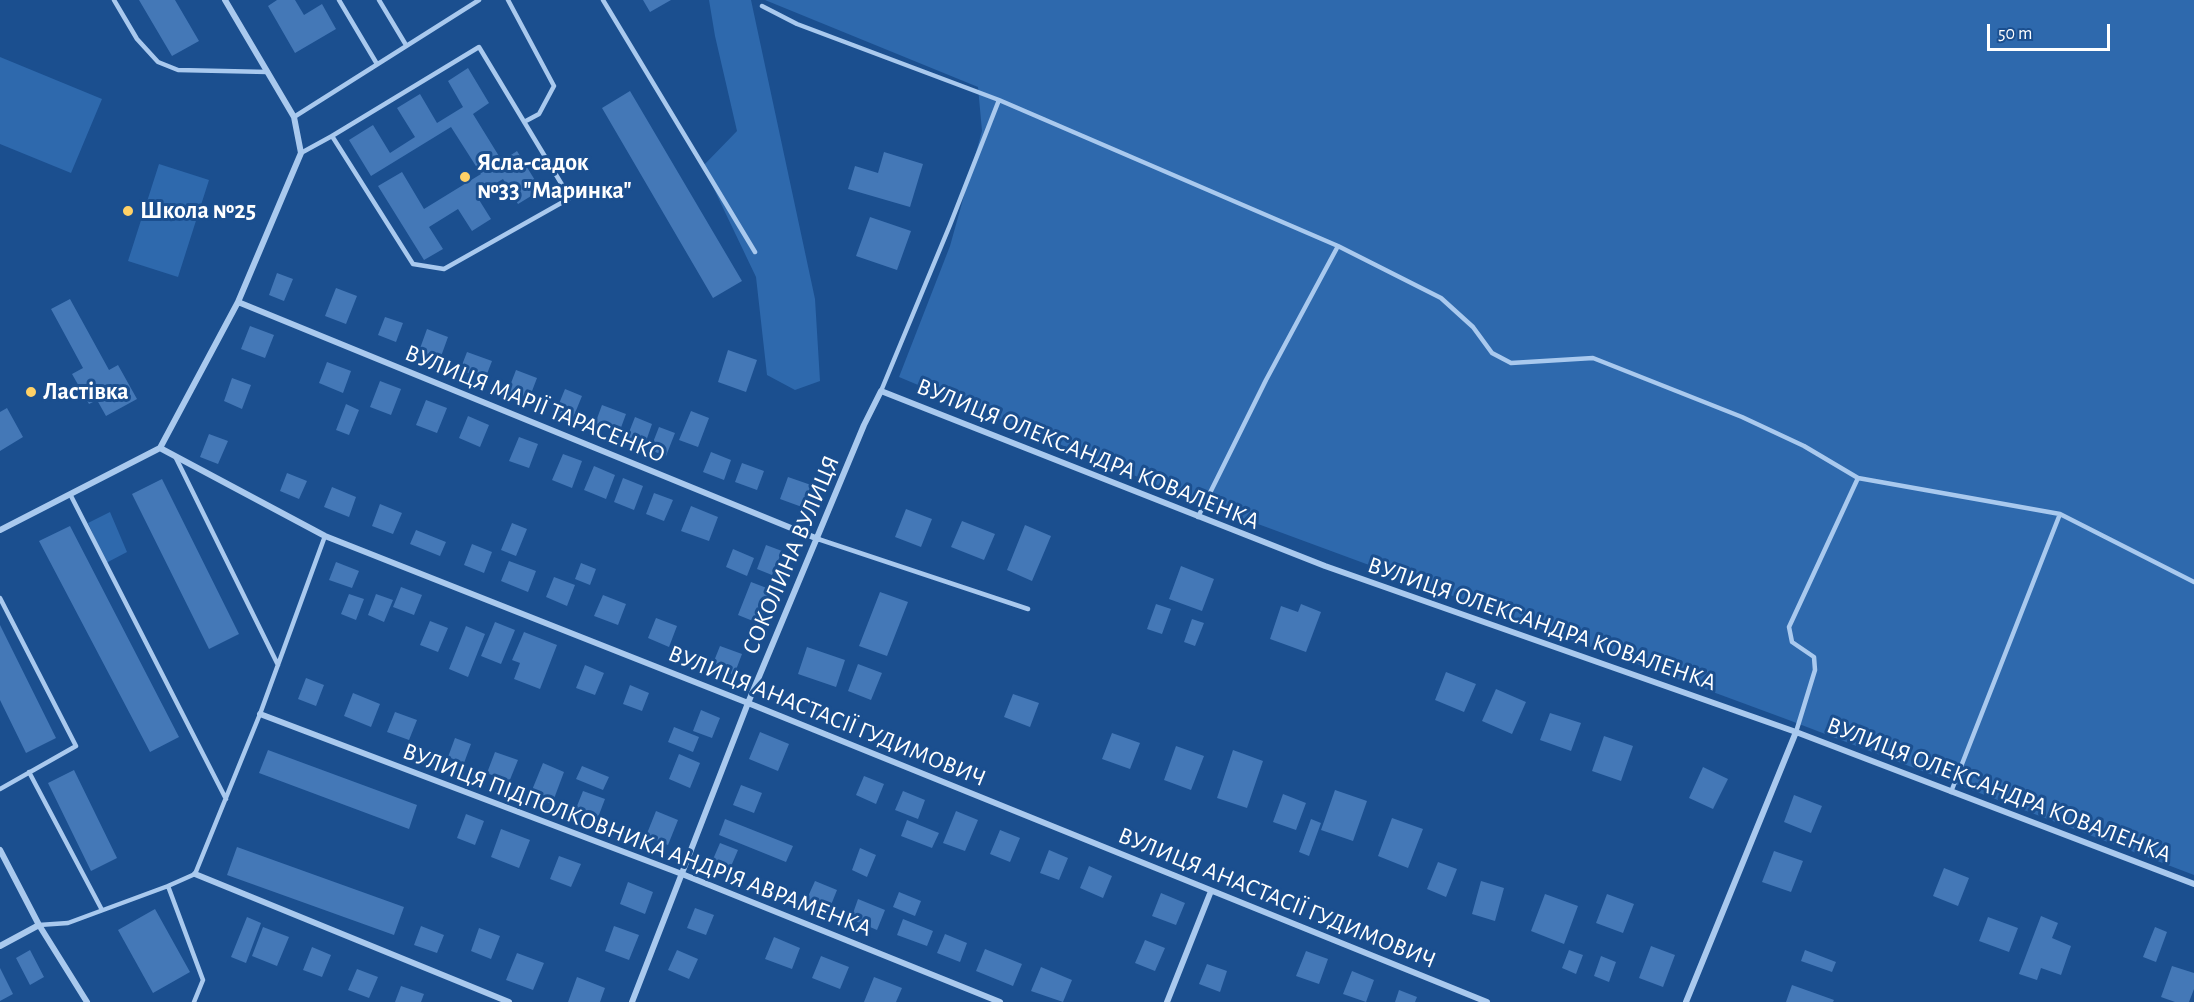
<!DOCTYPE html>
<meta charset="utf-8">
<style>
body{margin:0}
#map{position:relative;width:2194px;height:1002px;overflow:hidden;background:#1b4f8f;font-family:"Alegreya Sans",sans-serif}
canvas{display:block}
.scale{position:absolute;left:1987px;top:24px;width:123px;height:27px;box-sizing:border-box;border:3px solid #fff;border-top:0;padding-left:8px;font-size:18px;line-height:21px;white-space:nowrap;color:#fff;-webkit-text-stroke:4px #1b4f8f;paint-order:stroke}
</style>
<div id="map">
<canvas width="2194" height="1002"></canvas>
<div class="scale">50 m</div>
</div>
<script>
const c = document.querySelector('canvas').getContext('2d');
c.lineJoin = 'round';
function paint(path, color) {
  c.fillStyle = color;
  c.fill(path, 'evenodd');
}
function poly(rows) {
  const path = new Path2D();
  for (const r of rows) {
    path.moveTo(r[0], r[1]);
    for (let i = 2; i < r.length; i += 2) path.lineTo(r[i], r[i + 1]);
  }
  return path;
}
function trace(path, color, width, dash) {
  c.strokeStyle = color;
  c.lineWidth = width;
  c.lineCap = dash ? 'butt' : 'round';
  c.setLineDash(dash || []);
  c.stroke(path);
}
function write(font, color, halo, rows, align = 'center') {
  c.font = font + ' "Alegreya Sans",sans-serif';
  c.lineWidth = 6;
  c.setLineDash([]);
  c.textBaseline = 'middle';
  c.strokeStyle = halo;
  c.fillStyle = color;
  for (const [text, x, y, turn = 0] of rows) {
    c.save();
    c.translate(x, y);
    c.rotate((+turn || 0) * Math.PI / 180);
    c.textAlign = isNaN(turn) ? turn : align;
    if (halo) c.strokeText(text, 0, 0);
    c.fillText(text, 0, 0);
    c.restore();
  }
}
paint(poly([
 [709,0,751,0,815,299,820,381,795,390,767,375,756,277,703,166,737,131,715,36],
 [765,0,2194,0,2194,875,1786,719,1193,500,899,377,950,246,982,131,978,87],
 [0,57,102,99,71,173,0,144],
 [159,164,209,180,178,277,128,261],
 [110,512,127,552,106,563,88,523]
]), '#2e69ad');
paint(poly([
 [139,0,175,0,199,41,172,56],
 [277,0,295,0,304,15,322,4,336,29,295,53,268,6],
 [643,0,671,0,650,12],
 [468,68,489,103,473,114,502,161,517,151,541,190,518,204,503,179,476,195,491,219,472,231,458,209,429,227,443,249,424,260,378,186,402,172,424,209,481,174,451,127,371,176,349,140,373,125,390,153,415,137,397,108,420,94,437,123,463,107,448,81],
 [630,91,742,281,713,298,602,108],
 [884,152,923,164,910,207,848,189,855,166,878,173],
 [870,217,911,231,897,270,856,256],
 [277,273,293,279,284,301,269,295],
 [336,288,357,296,346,324,325,316],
 [70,299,109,370,118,365,137,399,106,416,97,400,89,404,72,374,83,368,51,309],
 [385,317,403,323,396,342,378,335],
 [250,326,274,335,265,358,241,349],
 [427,329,448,337,439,362,418,354],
 [728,350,757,360,746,392,718,382],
 [467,352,492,361,485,379,460,370],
 [327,362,351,371,343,393,319,383],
 [516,370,537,378,529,399,508,391],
 [232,378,251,385,242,409,224,401],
 [380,381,401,389,391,415,370,407],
 [565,389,582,396,573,418,556,411],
 [426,400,447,408,437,433,416,425],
 [346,404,359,410,349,435,336,430],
 [602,405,626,414,619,433,595,424],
 [7,408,23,437,0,451,0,412],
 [691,411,709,418,698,447,679,440],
 [468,416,489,425,480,447,459,438],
 [635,417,652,424,644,447,626,440],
 [659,427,675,433,666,456,650,450],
 [209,434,228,441,218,464,200,457],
 [519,437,538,444,529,468,509,461],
 [711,452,731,460,724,480,703,472],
 [563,454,582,461,572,488,552,480],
 [742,463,764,471,757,490,735,482],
 [594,466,615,475,606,499,584,490],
 [287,473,307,481,299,499,280,491],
 [788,477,811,485,802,507,780,499],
 [623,478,643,486,634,510,614,502],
 [162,479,239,634,209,649,132,494],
 [332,487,356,497,349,517,324,507],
 [654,493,673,500,664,521,646,514],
 [380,504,402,513,393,534,372,526],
 [691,506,718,517,709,541,681,531],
 [906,509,932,519,921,547,895,537],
 [962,521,995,534,984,560,951,547],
 [512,523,527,529,516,556,501,550],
 [1025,525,1051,536,1032,581,1007,570],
 [70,526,179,737,150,752,39,541],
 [416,530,446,542,440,556,410,544],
 [472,544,492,552,484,573,464,565],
 [766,545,782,551,772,575,757,569],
 [733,549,754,558,747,576,726,567],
 [509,561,536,571,528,592,501,581],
 [336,562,359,571,352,588,329,580],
 [581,563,596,569,590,585,575,579],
 [1181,566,1214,579,1202,611,1169,599],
 [554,577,575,585,567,606,546,597],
 [751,582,772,590,758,623,738,615],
 [401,587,422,595,414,615,393,607],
 [880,592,908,602,887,656,859,646],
 [349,594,364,599,356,620,341,614],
 [376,594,393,600,384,622,368,615],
 [603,595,626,604,618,625,594,616],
 [1156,604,1171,609,1162,634,1147,629],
 [1301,604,1321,612,1306,652,1270,639,1281,606,1298,612],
 [656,618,677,626,669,647,648,638],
 [1192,619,1204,623,1195,646,1184,642],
 [430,621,448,628,438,652,420,645],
 [495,622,515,630,501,664,481,656],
 [0,625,56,738,26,753,0,700],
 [466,626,485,634,468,677,449,669],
 [524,632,557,645,540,689,514,679,520,663,512,660],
 [720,646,742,654,734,675,712,666],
 [807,647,845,660,836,687,798,674],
 [858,664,882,673,871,700,848,691],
 [585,665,604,673,595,695,576,688],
 [1446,672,1476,684,1464,712,1435,700],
 [306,678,324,685,316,706,298,699],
 [630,685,649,693,642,711,623,704],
 [1496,689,1526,702,1512,734,1482,721],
 [353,693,380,704,371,727,344,716],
 [1013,694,1039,703,1030,727,1004,717],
 [701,710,720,718,712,738,693,731],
 [395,712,417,720,409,740,387,732],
 [1550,713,1581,723,1571,751,1540,740],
 [674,727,699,737,693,752,668,742],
 [760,732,789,744,778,771,749,759],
 [1112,733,1140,743,1130,769,1102,759],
 [1604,736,1633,746,1621,781,1592,771],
 [455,738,471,744,464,763,448,757],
 [1176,746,1204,756,1191,790,1164,780],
 [268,750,417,805,409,829,259,773],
 [1233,750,1263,761,1247,808,1217,798],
 [495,752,518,760,509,782,487,773],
 [679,754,700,763,690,788,669,779],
 [543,763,564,772,552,804,530,795],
 [582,766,609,777,603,790,576,779],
 [1703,767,1728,779,1713,809,1689,798],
 [74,770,117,858,91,871,48,783],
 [864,776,884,784,876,804,856,795],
 [741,785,762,793,754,813,733,805],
 [1335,790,1367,801,1353,841,1321,830],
 [583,791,605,799,597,820,575,811],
 [903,791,925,800,918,819,895,810],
 [1283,794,1306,803,1296,830,1273,822],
 [1794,795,1822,806,1811,833,1784,822],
 [656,811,678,820,668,845,646,836],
 [956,811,978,820,965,851,943,843],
 [466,814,484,821,475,845,457,838],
 [1392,818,1423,829,1408,868,1378,856],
 [725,819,793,846,786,862,719,835],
 [1311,819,1321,823,1309,856,1299,852],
 [907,820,939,833,932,848,901,836],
 [501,829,530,840,519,868,491,857],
 [1000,830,1020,838,1010,862,990,854],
 [720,843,738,850,729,871,711,864],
 [237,847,404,907,394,935,227,875],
 [860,848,876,855,867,877,852,870],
 [1049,850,1068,858,1059,880,1040,873],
 [1774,851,1803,861,1791,892,1762,882],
 [559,856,581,864,571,887,550,879],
 [1438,862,1457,869,1446,897,1427,889],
 [1089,866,1112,876,1103,898,1080,888],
 [1944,868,1969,878,1958,906,1933,896],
 [815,881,837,890,829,910,806,901],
 [1481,881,1504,888,1495,921,1472,914],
 [628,882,653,892,645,914,620,904],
 [899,892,921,901,915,916,893,907],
 [1161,893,1185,903,1176,925,1152,916],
 [1545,894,1578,906,1564,944,1531,931],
 [1607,894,1634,904,1623,933,1596,923],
 [858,899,885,910,877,930,851,919],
 [695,908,714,915,706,935,687,928],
 [155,909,190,972,153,993,118,930],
 [2041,916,2058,923,2052,938,2071,946,2061,975,2041,968,2037,980,2019,974],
 [247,917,261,923,246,963,231,957],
 [1988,917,2018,928,2009,952,1979,941],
 [903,919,933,931,927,946,897,935],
 [421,926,444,935,437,953,414,945],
 [614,926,639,935,629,960,605,951],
 [263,927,289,937,277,966,252,956],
 [2155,927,2167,932,2156,962,2143,957],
 [479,928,500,936,491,959,471,951],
 [945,934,967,943,960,962,937,953],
 [774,937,800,948,792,969,765,959],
 [1145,940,1165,948,1155,971,1135,963],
 [1651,946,1675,955,1663,987,1639,978],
 [312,947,331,955,322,977,303,970],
 [985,949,1022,964,1013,986,976,971],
 [30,950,44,977,30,985,16,958],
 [677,950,698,959,689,979,668,970],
 [1569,950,1583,955,1576,974,1562,968],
 [1805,950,1836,962,1832,972,1801,961],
 [1306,951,1328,959,1319,984,1296,976],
 [517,953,544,963,533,990,506,980],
 [821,956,849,967,840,989,812,978],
 [1601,956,1616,962,1609,982,1594,976],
 [1207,964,1227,971,1220,992,1199,984],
 [2172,966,2194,973,2194,989,2189,1002,2175,1002,2161,997],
 [1041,967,1072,980,1063,1002,1031,991],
 [0,968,13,994,0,1001],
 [357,969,378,977,369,998,348,990],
 [1352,971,1374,980,1366,1002,1343,994],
 [577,977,605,988,600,1002,568,1002],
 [874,977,902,988,896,1002,864,1002],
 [1792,985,1834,1000,1833,1002,1786,1002],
 [401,986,424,994,421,1002,395,1002],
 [1399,990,1417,997,1415,1002,1395,1002]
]), '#4478b7');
trace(poly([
 [114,0,137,39,158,62,178,70,268,72],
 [339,0,377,64],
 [379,0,406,45],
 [508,0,554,86,539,114,524,122],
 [603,0,755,252],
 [762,6,797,24,999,100,1338,246,1441,298,1473,327,1492,353,1511,363,1593,358,1742,417,1804,446,1858,478,2060,514,2194,582],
 [479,47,570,198,444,269,413,264,332,136,479,47],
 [294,117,479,0],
 [301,153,332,136],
 [881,391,950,225,999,100],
 [175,456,278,665],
 [70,494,226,799],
 [1198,517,1266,380,1338,246],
 [818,539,1028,609],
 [0,598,76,746,0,789],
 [1796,732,1815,670,1814,657,1792,642,1789,627,1858,478],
 [29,772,102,910],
 [1951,792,2060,514],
 [39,925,68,923,168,886],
 [194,1002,203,980,168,886,195,874,260,714,325,536]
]), '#a9c9ee', 4.5);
trace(poly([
 [238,302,818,539],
 [160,448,325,536,748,703,1487,1002],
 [0,530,160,448,238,302,301,153,294,117,225,0],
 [260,714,682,874,1000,1002],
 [0,850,39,925,87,1002],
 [195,874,509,1002],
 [0,946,39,925],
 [632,1002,748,703,864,425,881,391,1325,566,1796,732,2194,884],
 [1167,1002,1211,891],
 [1686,1002,1796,732]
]), '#a9c9ee', 6);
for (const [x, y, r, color] of [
 [465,177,6,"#ffd166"],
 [128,211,6,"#ffd166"],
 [31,392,6,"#ffd166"]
]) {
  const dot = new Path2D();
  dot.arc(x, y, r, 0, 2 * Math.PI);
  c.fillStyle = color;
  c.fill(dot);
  trace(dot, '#1b4f8f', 2);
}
write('bold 24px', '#fff', '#1b4f8f', [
 ["Ясла-садок",477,163],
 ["№33 \"Маринка\"",477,191],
 ["Школа №25",140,211],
 ["Ластівка",43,392]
], 'left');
write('24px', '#fff', '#1b4f8f', [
 ["ВУЛИЦЯ МАРІЇ ТАРАСЕНКО",535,404,22],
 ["ВУЛИЦЯ ОЛЕКСАНДРА КОВАЛЕНКА",1088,454,22],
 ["СОКОЛИНА ВУЛИЦЯ",791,555,-67],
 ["ВУЛИЦЯ ОЛЕКСАНДРА КОВАЛЕНКА",1542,624,19],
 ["ВУЛИЦЯ АНАСТАСІЇ ГУДИМОВИЧ",827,716,22],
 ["ВУЛИЦЯ ОЛЕКСАНДРА КОВАЛЕНКА",1999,790,21],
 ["ВУЛИЦЯ ПІДПОЛКОВНИКА АНДРІЯ АВРАМЕНКА",637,840,21],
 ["ВУЛИЦЯ АНАСТАСІЇ ГУДИМОВИЧ",1277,898,22]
]);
</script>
